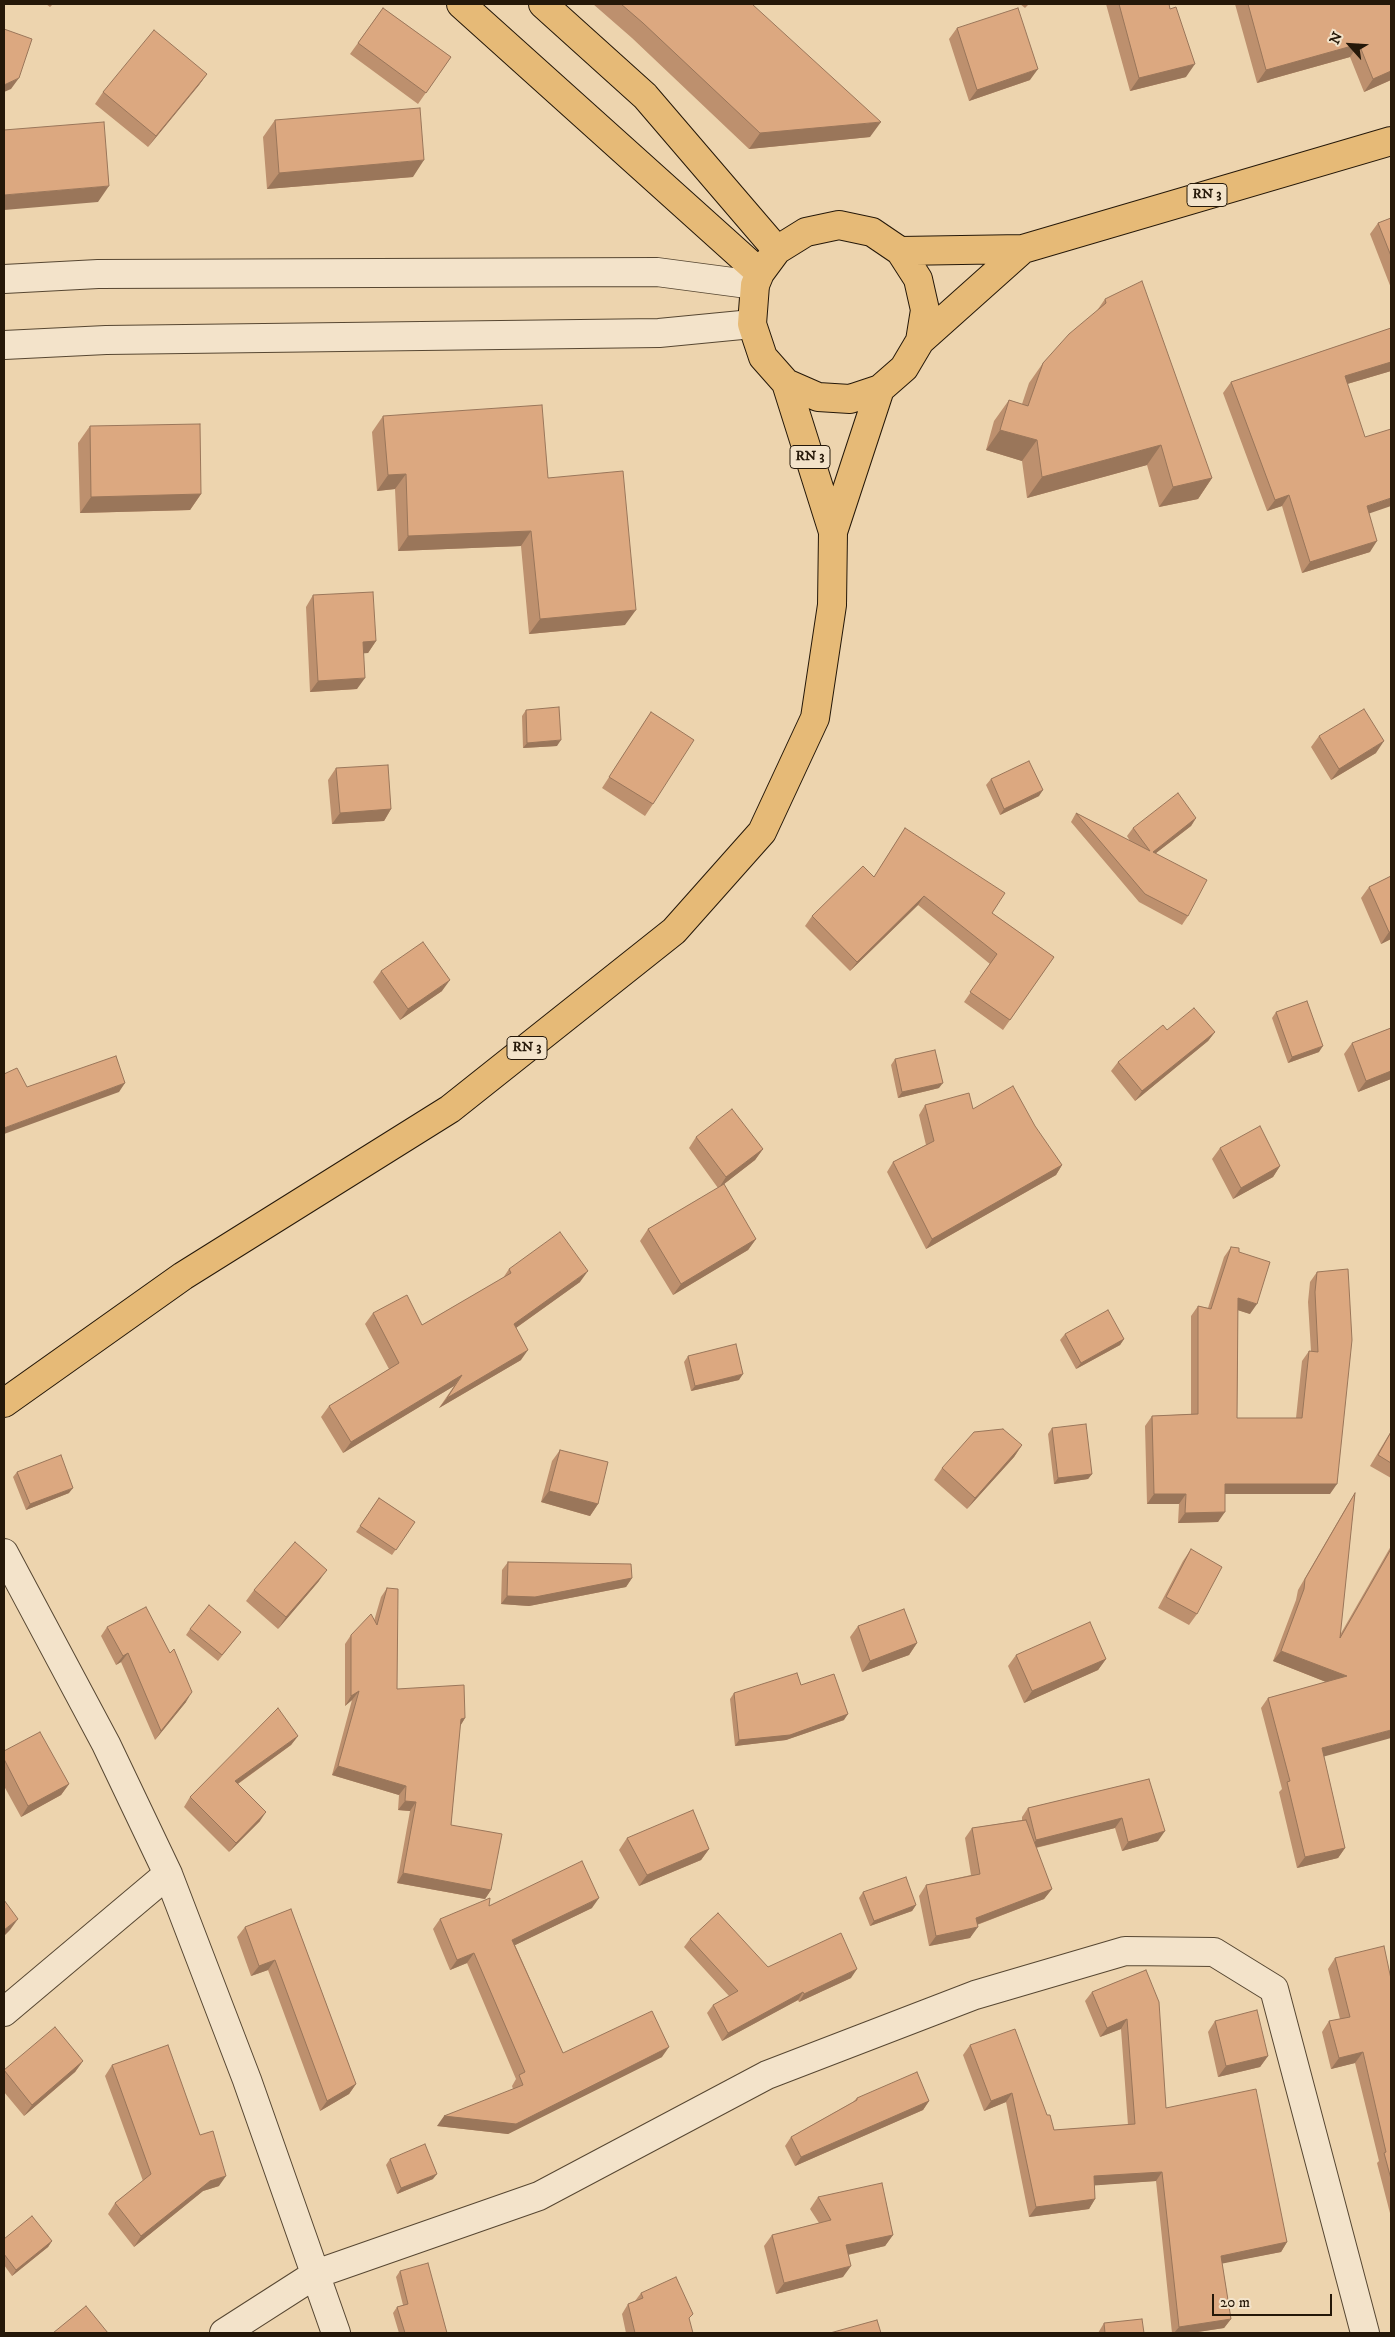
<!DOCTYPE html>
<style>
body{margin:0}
#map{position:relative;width:1395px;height:2337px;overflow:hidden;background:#edd4ae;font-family:"IM FELL DW Pica",serif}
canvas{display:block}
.frame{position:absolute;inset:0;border:5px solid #251809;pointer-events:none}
.north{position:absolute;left:1325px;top:20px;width:50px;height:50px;-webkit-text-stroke:4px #f3e3ca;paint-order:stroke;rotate:296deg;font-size:14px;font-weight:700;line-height:20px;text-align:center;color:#251809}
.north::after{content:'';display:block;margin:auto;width:18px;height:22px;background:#251809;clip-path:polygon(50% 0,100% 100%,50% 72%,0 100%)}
.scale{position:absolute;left:1212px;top:2294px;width:120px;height:22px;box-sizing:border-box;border:2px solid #251809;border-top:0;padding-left:6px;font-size:15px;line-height:18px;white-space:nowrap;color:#251809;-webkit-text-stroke:4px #f3e3ca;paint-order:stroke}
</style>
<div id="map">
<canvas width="1395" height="2337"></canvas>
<div class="frame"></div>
<div class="north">N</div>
<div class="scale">20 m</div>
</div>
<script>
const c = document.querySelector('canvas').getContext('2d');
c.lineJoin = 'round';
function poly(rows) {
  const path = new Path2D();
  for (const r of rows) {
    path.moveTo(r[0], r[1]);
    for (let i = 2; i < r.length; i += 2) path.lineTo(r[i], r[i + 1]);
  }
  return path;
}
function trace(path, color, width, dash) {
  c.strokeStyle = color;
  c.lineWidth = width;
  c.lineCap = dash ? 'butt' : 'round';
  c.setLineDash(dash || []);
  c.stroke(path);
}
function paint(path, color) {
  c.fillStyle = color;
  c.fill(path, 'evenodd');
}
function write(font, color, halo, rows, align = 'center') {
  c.font = font + ' "IM FELL DW Pica",serif';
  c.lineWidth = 5;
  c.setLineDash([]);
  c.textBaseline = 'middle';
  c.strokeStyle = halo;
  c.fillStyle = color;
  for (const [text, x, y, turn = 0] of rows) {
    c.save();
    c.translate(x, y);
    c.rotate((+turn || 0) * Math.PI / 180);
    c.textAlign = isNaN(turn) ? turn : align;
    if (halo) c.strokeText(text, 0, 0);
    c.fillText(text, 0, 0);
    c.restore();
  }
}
const minor = poly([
 [4,279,98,274,657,272,755,285],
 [4,345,106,340,659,333,752,324],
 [4,1553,106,1744,168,1874,247,2080,336,2333],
 [4,2012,168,1874],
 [224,2333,316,2274,539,2196,767,2075,975,1995,1125,1951,1214,1952,1274,1989,1365,2333]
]);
const major = poly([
 [461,4,760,273],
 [543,4,645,96,777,250],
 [900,251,1023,249,1391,141],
 [786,383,818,397,850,399,880,389,904,368,920,341,1023,249],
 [833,532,786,383,763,357,752,324,755,285,760,273,777,250,806,232,839,225,872,232,900,251,918,279,925,310,920,341],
 [4,1403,183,1276,450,1109,674,931,762,832,815,718,832,605,833,532,880,389]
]);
trace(minor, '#574732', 30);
trace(major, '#251809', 30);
trace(minor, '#f3e3ca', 28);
trace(major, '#e6ba77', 28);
paint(poly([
 [46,4,53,4,50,7],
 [593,4,752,4,870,137,749,149,632,38],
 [1020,4,1029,4,1025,8],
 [1106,4,1169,4,1186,77,1130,91],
 [1235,4,1391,4,1391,80,1364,92,1350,57,1257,83],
 [383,8,451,57,418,104,350,54],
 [957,28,1030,80,969,101,949,39],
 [207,74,199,85,148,147,95,104,103,92],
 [275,120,413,177,267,189,263,137],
 [1391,218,1391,288,1370,234,1378,223],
 [1105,299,1212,478,1198,499,1159,507,1147,465,1027,498,1022,461,986,450,994,421,1009,400,1022,404,1029,383,1043,363,1096,312],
 [1391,328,1391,371,1347,384,1369,514,1370,552,1302,573,1282,506,1267,511,1223,393,1231,382],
 [383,416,548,478,625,625,529,634,521,546,398,551,395,489,377,491,372,432],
 [90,426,201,494,190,510,80,513,78,443],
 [313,595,376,641,368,653,363,653,357,689,310,692,306,607],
 [526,710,557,746,523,748,522,716],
 [651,712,653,804,645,816,602,788],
 [1319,736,1376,753,1331,780,1311,747],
 [336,768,391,809,384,821,332,824,328,780],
 [991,779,1039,796,1000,815,986,785],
 [1076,813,1130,841,1127,836,1133,828,1196,818,1191,826,1156,853,1188,916,1182,925,1139,902,1071,822],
 [905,828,992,913,1054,957,1003,1030,964,1002,990,964,918,905,850,971,805,926,812,916,874,877],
 [1391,876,1391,939,1381,944,1361,898,1369,887],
 [381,971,442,991,400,1020,373,982],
 [1276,1012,1319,1052,1288,1063,1272,1018],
 [1391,1028,1391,1079,1358,1092,1344,1054,1352,1043],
 [1167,1030,1215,1032,1208,1041,1135,1101,1111,1071,1118,1062],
 [895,1059,939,1088,898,1098,891,1065],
 [925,1105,973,1109,1062,1165,1056,1175,926,1249,887,1172,893,1162,926,1145,919,1115],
 [696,1137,763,1149,755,1160,720,1187,756,1239,748,1250,673,1295,640,1241,648,1229,718,1188,689,1148],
 [1220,1148,1280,1166,1273,1177,1233,1199,1212,1159],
 [1231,1247,1239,1252,1250,1314,1238,1310,1237,1418,1296,1418,1302,1361,1309,1351,1311,1351,1308,1302,1310,1282,1317,1272,1330,1494,1225,1494,1218,1522,1178,1523,1179,1504,1147,1504,1145,1426,1152,1416,1191,1414,1191,1316,1198,1306,1208,1308,1224,1257],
 [509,1269,580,1282,516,1328,521,1360,439,1408,454,1386,343,1453,321,1417,329,1406,389,1369,365,1324,373,1313,422,1325,503,1278],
 [1065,1334,1124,1339,1120,1345,1076,1369,1060,1340],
 [688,1356,739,1380,691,1391,684,1362],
 [1052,1428,1092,1474,1088,1479,1054,1484,1048,1434],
 [1391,1431,1391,1478,1370,1466],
 [1022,1445,1014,1457,967,1509,934,1480,942,1468],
 [560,1450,598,1504,590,1516,541,1502,552,1461],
 [17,1472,69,1493,26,1510,13,1477],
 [1355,1493,1340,1635,1391,1546,1391,1624,1324,1757,1345,1848,1338,1858,1297,1868,1279,1792,1282,1789,1261,1708,1268,1698,1326,1682,1273,1661,1296,1600,1298,1590,1348,1504],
 [379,1498,415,1522,392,1555,356,1532],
 [1191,1549,1197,1614,1189,1625,1158,1608,1183,1561],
 [508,1562,632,1578,626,1587,529,1606,501,1604,502,1570],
 [319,1581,278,1629,246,1601,254,1590],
 [387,1588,397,1689,465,1718,460,1726,451,1825,491,1890,485,1899,397,1883,410,1811,398,1810,399,1795,332,1775,352,1700,345,1706,345,1644,351,1635,374,1621,381,1597],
 [858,1626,917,1643,909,1655,862,1672,850,1637],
 [107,1627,186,1702,155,1740,121,1662,116,1665,101,1636],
 [190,1629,241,1632,218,1661,186,1635],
 [1016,1655,1106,1659,1098,1670,1024,1703,1008,1666],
 [801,1685,844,1720,786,1740,735,1746,730,1699,734,1693],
 [298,1736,291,1745,238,1784,260,1821,229,1852,184,1807,190,1797],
 [4,1751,69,1784,61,1795,21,1817,4,1786],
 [1149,1779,1158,1841,1122,1851,1115,1828,1036,1848,1052,1889,1044,1899,977,1925,970,1938,929,1946,919,1896,926,1885,971,1875,965,1838,972,1828,1022,1820,1022,1817,1028,1808],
 [627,1838,709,1849,701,1860,639,1886,619,1850],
 [863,1892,916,1905,912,1911,870,1926,859,1898],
 [489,1906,592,1908,515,1945,563,2053,662,2057,508,2134,437,2126,513,2089,512,2086,516,2079,467,1963,450,1970,433,1929,440,1919],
 [291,1909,356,2084,349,2094,320,2111,268,1970,251,1976,237,1937,245,1927],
 [690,1939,768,1967,851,1978,799,2002,798,2000,722,2041,707,2013,713,2005,729,1996,684,1947],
 [1335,1958,1391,1979,1391,2217,1377,2163,1379,2161,1355,2063,1331,2069,1322,2032,1329,2021,1340,2019,1328,1969],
 [1146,1970,1166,2108,1287,2242,1281,2252,1222,2263,1231,2319,1224,2328,1191,2333,1172,2333,1156,2181,1094,2185,1095,2199,1089,2209,1029,2217,1006,2102,984,2111,963,2055,970,2045,1047,2115,1054,2130,1128,2125,1121,2029,1100,2037,1085,2001,1092,1992],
 [1215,2021,1268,2056,1260,2067,1218,2077,1208,2032],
 [83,2061,75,2072,24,2116,4,2092,4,2070],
 [112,2065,219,2186,203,2191,134,2247,108,2214,115,2203,143,2181,105,2076],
 [857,2098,929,2101,923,2110,795,2166,785,2146,791,2137,853,2102],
 [390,2159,433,2179,397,2194,386,2165],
 [818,2197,893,2235,885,2246,848,2255,843,2277,776,2294,764,2246,772,2235,819,2223,810,2209],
 [4,2239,52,2241,48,2247,12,2276,4,2265],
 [400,2271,447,2333,399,2333,393,2313,397,2307,403,2305,396,2277],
 [641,2293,693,2333,626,2333,622,2314,628,2304,635,2301],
 [1104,2323,1144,2333,1098,2333]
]), '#bd906e');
paint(poly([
 [1359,44,1350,57,1257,83,1266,70],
 [1195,64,1186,77,1130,91,1139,78],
 [1038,69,1030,80,969,101,977,90],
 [1391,71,1391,80,1364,92,1373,79],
 [207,74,199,85,148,147,156,136],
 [19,78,11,89,4,92,4,85],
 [881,122,870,137,749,149,760,133],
 [424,160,413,177,267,189,279,173],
 [109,186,98,202,4,210,4,195],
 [1391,362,1391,371,1337,387,1345,376],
 [1000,430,1037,440,1022,461,986,450],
 [1161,445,1147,465,1027,498,1042,477],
 [406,474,395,489,377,491,388,475],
 [1212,478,1198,499,1159,507,1173,487],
 [201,494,190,510,80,513,91,497],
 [1289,495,1282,506,1267,511,1275,500],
 [1391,498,1391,506,1359,517,1367,506],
 [531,531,521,546,398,551,408,536],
 [1377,541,1370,552,1302,573,1310,562],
 [636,610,625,625,529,634,540,619],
 [376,641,368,653,355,654,363,642],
 [365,678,357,689,310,692,318,681],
 [561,740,557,746,523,748,527,743],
 [1384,741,1376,753,1331,780,1339,769],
 [1043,790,1039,796,1000,815,1004,809],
 [391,809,384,821,332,824,340,813],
 [1196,818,1191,826,1147,860,1153,852],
 [924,896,918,905,850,971,857,962],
 [1389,932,1391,932,1391,939,1381,944],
 [450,980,442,991,400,1020,408,1009],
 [1215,1032,1208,1041,1135,1101,1142,1091],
 [1323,1046,1319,1052,1288,1063,1292,1057],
 [1391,1071,1391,1079,1358,1092,1366,1081],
 [125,1083,119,1092,4,1134,4,1128],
 [943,1083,939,1088,898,1098,902,1092],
 [763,1149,755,1160,719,1188,726,1177],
 [1062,1165,1056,1175,926,1249,932,1239],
 [1280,1166,1273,1177,1233,1199,1241,1188],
 [756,1239,748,1250,673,1295,681,1284],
 [588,1271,580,1282,506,1335,514,1324],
 [1238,1298,1257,1304,1250,1314,1231,1308],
 [1124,1339,1120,1345,1076,1369,1081,1363],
 [528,1350,521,1360,439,1408,447,1398],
 [743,1374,739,1380,691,1391,695,1386],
 [462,1375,454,1386,343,1453,351,1442],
 [1022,1445,1014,1457,967,1509,975,1498],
 [1092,1474,1088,1479,1054,1484,1058,1478],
 [1225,1484,1337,1484,1330,1494,1218,1494],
 [73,1488,69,1493,26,1510,30,1504],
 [549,1491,598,1504,590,1516,541,1502],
 [1154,1494,1186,1494,1179,1504,1147,1504],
 [1225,1512,1218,1522,1178,1523,1185,1513],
 [327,1570,319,1581,278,1629,286,1617],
 [632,1578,626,1587,529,1606,501,1604,507,1596],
 [917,1643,909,1655,862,1672,870,1661],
 [1281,1651,1347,1676,1339,1687,1273,1661],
 [128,1653,121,1662,116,1665,123,1656],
 [1106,1659,1098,1670,1024,1703,1032,1691],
 [359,1691,352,1700,345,1706,351,1696],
 [192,1692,186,1702,155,1740,161,1731],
 [848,1714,844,1720,786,1740,735,1746,739,1740],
 [465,1718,459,1728,461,1719],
 [1391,1730,1391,1738,1315,1759,1322,1748],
 [298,1736,291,1745,229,1790,235,1781],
 [338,1766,406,1786,399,1795,332,1775],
 [69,1784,61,1795,21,1817,28,1806],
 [405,1801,416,1802,410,1811,398,1810],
 [266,1812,260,1821,229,1852,236,1843],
 [1122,1818,1115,1828,1030,1849,1036,1840],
 [1165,1831,1158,1841,1122,1851,1128,1842],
 [1345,1848,1338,1858,1297,1868,1305,1857],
 [709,1849,701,1860,639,1886,647,1875],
 [403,1873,491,1890,485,1899,397,1883],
 [1052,1889,1044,1899,968,1928,976,1918],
 [599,1898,592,1908,505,1950,512,1940],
 [916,1905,912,1911,870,1926,874,1921],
 [18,1919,10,1930,4,1936,4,1930],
 [978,1927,970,1938,929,1946,936,1936],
 [474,1953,467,1963,450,1970,457,1960],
 [275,1960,268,1970,251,1976,259,1966],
 [857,1969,851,1978,799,2002,804,1994],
 [803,1992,798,2000,722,2041,728,2033],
 [1127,2019,1121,2029,1100,2037,1107,2028],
 [669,2047,662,2057,508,2134,437,2126,444,2116],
 [1363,2052,1355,2063,1331,2069,1339,2058],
 [1268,2056,1260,2067,1218,2077,1226,2066],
 [83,2061,75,2072,24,2116,32,2105],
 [356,2084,349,2094,320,2111,327,2101],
 [1012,2093,1006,2102,984,2111,991,2101],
 [929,2101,923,2110,795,2166,801,2157],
 [1162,2172,1156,2181,1087,2186,1094,2176],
 [437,2174,433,2179,397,2194,401,2188],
 [226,2176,219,2186,203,2191,134,2247,141,2236,210,2181],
 [1095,2199,1089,2209,1029,2217,1036,2207],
 [893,2235,885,2246,838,2257,846,2245],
 [52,2241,48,2247,12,2276,16,2270],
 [1287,2242,1281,2252,1215,2265,1221,2256],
 [851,2266,843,2277,776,2294,784,2283],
 [1231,2319,1224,2328,1191,2333,1174,2333,1179,2327]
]), '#9a765a');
const building = poly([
 [621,4,752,4,881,122,760,133,643,23,621,4],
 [1119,4,1169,4,1170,9,1176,7,1195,64,1139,78,1119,4],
 [1248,4,1391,4,1391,71,1373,79,1359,44,1266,70,1248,4],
 [383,8,451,57,426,93,358,43,383,8],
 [1018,8,1038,69,977,90,957,28,1018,8],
 [4,29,32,39,19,78,4,85,4,29],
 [154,30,207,74,156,136,103,92,154,30],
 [420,108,424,160,279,173,275,120,420,108],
 [104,122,109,186,4,195,4,130,104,122],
 [1391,218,1391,256,1378,223,1391,218],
 [1142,281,1212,478,1173,487,1161,445,1042,477,1037,440,1000,430,1009,400,1028,406,1043,363,1069,334,1106,303,1105,299,1142,281],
 [1391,328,1391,362,1345,376,1365,437,1391,429,1391,498,1367,506,1377,541,1310,562,1289,495,1275,500,1231,382,1391,328],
 [542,405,548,478,623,471,636,610,540,619,531,531,408,536,406,474,388,475,383,416,542,405],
 [200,424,201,494,91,497,90,426,200,424],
 [373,592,376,641,363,642,365,678,318,681,313,595,373,592],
 [559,707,561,740,527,743,526,710,559,707],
 [1364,709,1384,741,1339,769,1319,736,1364,709],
 [651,712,694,740,653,804,609,777,651,712],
 [1029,761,1043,790,1004,809,991,779,1029,761],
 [388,765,391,809,340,813,336,768,388,765],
 [1178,793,1196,818,1153,852,1207,880,1188,916,1145,894,1076,813,1150,851,1133,828,1178,793],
 [905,828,1005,893,992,913,1054,957,1010,1020,970,992,997,954,924,896,857,962,812,916,863,866,874,877,905,828],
 [1391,876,1391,932,1389,932,1369,887,1391,876],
 [423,942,450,980,408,1009,381,971,423,942],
 [1307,1001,1323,1046,1292,1057,1276,1012,1307,1001],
 [1194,1008,1215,1032,1142,1091,1118,1062,1163,1025,1167,1030,1194,1008],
 [1391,1028,1391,1071,1366,1081,1352,1043,1391,1028],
 [935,1050,943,1083,902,1092,895,1059,935,1050],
 [116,1056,125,1083,4,1128,4,1074,17,1068,27,1087,116,1056],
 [1013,1086,1035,1126,1062,1165,932,1239,893,1162,934,1141,925,1105,969,1093,973,1109,1013,1086],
 [732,1109,763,1149,726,1177,696,1137,732,1109],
 [1260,1126,1280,1166,1241,1188,1220,1148,1260,1126],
 [724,1184,756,1239,681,1284,648,1229,724,1184],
 [560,1232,588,1271,514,1324,528,1350,447,1398,462,1375,351,1442,329,1406,399,1363,373,1313,407,1295,422,1325,511,1273,509,1269,560,1232],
 [1231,1247,1239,1248,1239,1252,1270,1262,1257,1304,1238,1298,1237,1418,1302,1418,1309,1351,1318,1352,1315,1292,1317,1272,1348,1269,1352,1340,1337,1484,1225,1484,1225,1512,1185,1513,1186,1494,1154,1494,1152,1416,1198,1414,1198,1306,1211,1309,1231,1247],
 [1108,1310,1124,1339,1081,1363,1065,1334,1108,1310],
 [736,1344,743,1374,695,1386,688,1356,736,1344],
 [1086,1424,1092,1474,1058,1478,1052,1428,1086,1424],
 [1003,1429,1022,1445,975,1498,942,1468,974,1432,1003,1429],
 [1391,1432,1391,1463,1378,1455,1391,1432],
 [560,1450,608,1462,598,1504,549,1491,560,1450],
 [61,1455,73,1488,30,1504,17,1472,61,1455],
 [1355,1493,1340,1638,1391,1549,1391,1730,1322,1748,1345,1848,1305,1857,1287,1782,1290,1781,1268,1698,1347,1676,1281,1651,1304,1589,1305,1579,1355,1493],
 [379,1498,415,1522,396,1550,360,1526,379,1498],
 [295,1542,327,1570,286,1617,254,1590,295,1542],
 [1191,1549,1222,1567,1197,1614,1166,1597,1191,1549],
 [508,1562,631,1564,632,1578,535,1597,507,1596,508,1562],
 [387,1588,398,1589,397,1689,464,1685,465,1718,461,1719,451,1825,502,1834,491,1890,403,1873,416,1802,405,1801,406,1786,338,1766,359,1691,351,1696,351,1635,371,1614,377,1625,387,1588],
 [209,1605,241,1632,222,1655,190,1629,209,1605],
 [146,1607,170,1653,174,1649,192,1692,161,1731,128,1653,123,1656,107,1627,146,1607],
 [904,1609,917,1643,870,1661,858,1626,904,1609],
 [1090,1622,1106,1659,1032,1691,1016,1655,1090,1622],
 [797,1673,801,1685,834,1674,848,1714,790,1735,739,1740,734,1693,797,1673],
 [278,1708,298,1736,235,1781,266,1812,236,1843,190,1797,278,1708],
 [40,1732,69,1784,28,1806,4,1759,4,1751,40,1732],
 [1149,1779,1165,1831,1128,1842,1122,1818,1036,1840,1028,1808,1149,1779],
 [693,1810,709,1849,647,1875,627,1838,693,1810],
 [1026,1820,1052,1889,976,1918,978,1927,936,1936,926,1885,980,1874,972,1828,1026,1820],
 [582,1861,599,1898,512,1940,563,2053,652,2011,669,2047,516,2124,444,2116,523,2085,519,2075,525,2072,474,1953,457,1960,440,1919,490,1898,489,1906,582,1861],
 [906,1877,916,1905,874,1921,863,1892,906,1877],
 [4,1900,18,1919,4,1930,4,1900],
 [291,1909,356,2084,327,2101,275,1960,259,1966,245,1927,291,1909],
 [718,1913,768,1967,841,1933,857,1969,804,1994,803,1992,728,2033,713,2005,738,1991,690,1939,718,1913],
 [1384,1946,1391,1979,1391,2179,1384,2153,1386,2152,1363,2052,1339,2058,1329,2021,1350,2017,1335,1958,1384,1946],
 [1146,1970,1159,2002,1166,2108,1256,2089,1287,2242,1221,2256,1231,2319,1179,2327,1162,2172,1094,2176,1095,2199,1036,2207,1012,2093,991,2101,970,2045,1015,2029,1047,2115,1050,2115,1054,2130,1135,2124,1127,2019,1107,2028,1092,1992,1146,1970],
 [1257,2010,1268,2056,1226,2066,1215,2021,1257,2010],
 [55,2027,83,2061,32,2105,4,2070,55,2027],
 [168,2045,200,2135,213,2131,226,2176,210,2181,141,2236,115,2203,151,2174,112,2065,168,2045],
 [917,2072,929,2101,801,2157,791,2137,857,2100,857,2098,917,2072],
 [425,2144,437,2174,401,2188,390,2159,425,2144],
 [882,2183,893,2235,846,2245,851,2266,784,2283,772,2235,831,2220,818,2197,882,2183],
 [32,2216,52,2241,16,2270,4,2254,4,2239,32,2216],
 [428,2263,447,2333,405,2333,397,2307,408,2304,400,2271,428,2263],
 [676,2277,693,2314,689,2318,693,2333,635,2333,628,2304,643,2298,641,2293,676,2277],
 [86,2306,108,2333,53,2333,86,2306],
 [1142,2319,1144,2333,1105,2333,1104,2323,1142,2319],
 [877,2320,881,2333,830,2333,877,2320]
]);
paint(building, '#dca880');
trace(building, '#9a765a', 1);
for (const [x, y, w] of [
 [1207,195,40],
 [810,457,40],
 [527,1048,40]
]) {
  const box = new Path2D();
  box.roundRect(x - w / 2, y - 11.5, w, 23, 4);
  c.fillStyle = '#f3e3ca';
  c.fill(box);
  trace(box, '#251809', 1);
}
write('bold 14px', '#251809', null, [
 ["RN 3",1207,195],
 ["RN 3",810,457],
 ["RN 3",527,1048]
]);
</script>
